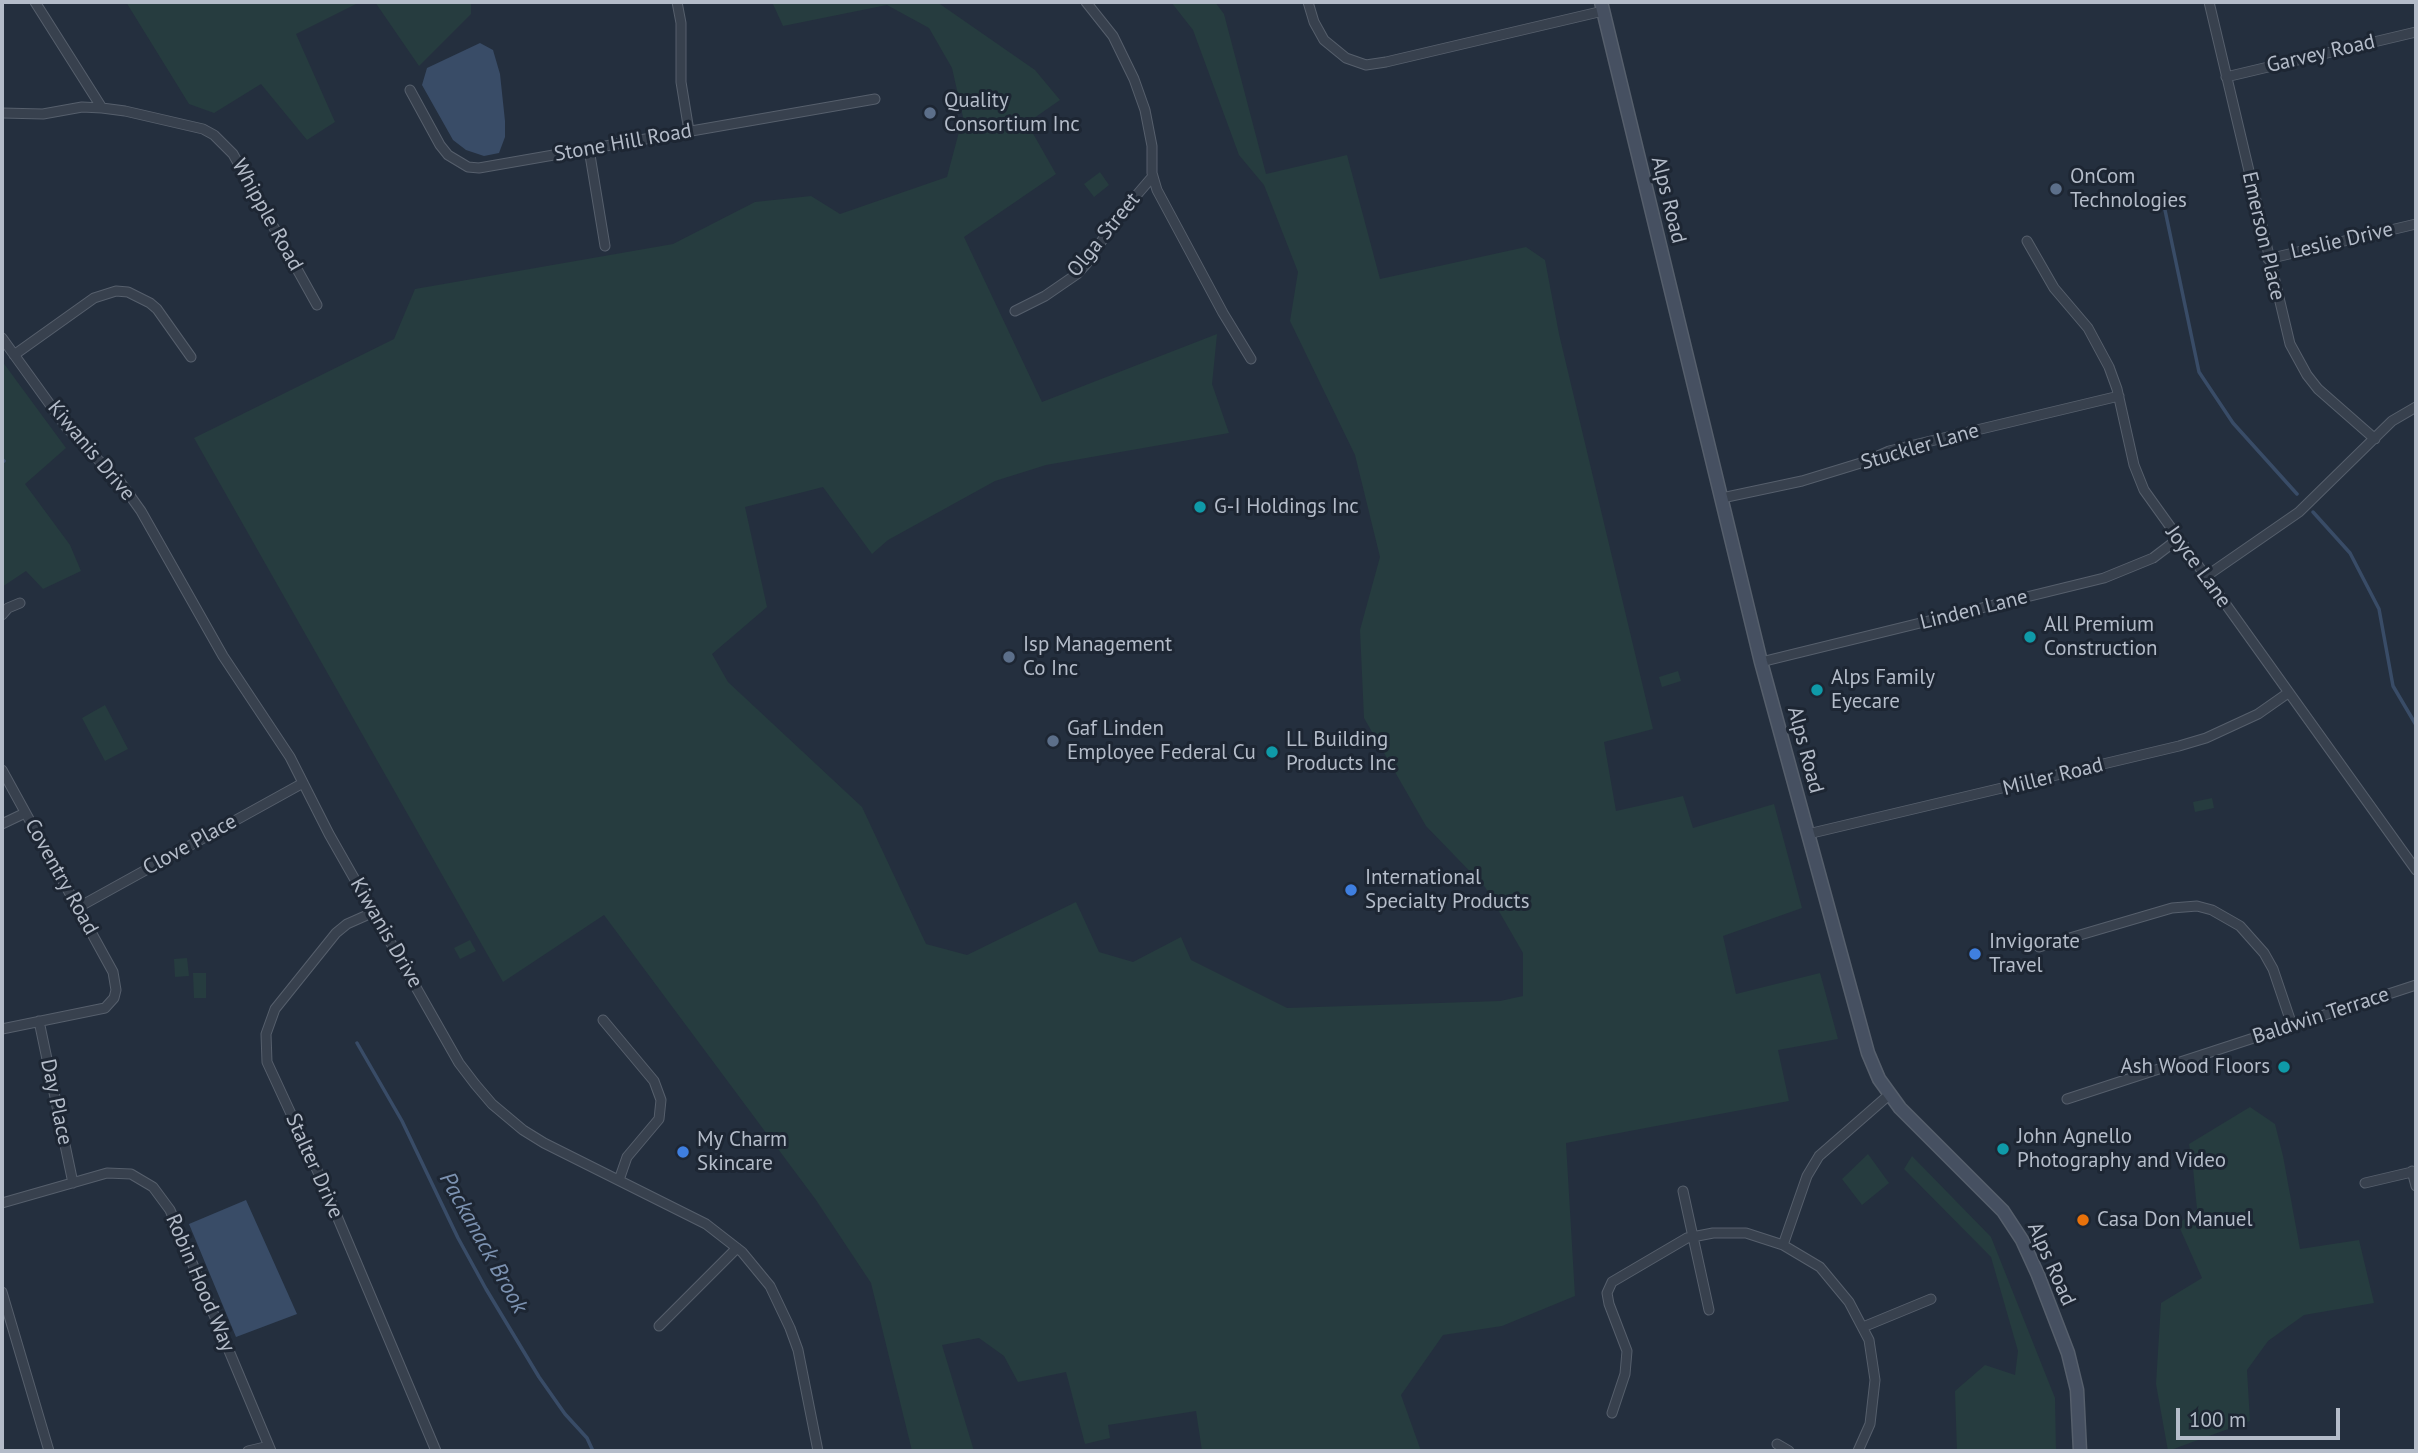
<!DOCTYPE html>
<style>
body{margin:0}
#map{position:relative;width:2418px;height:1453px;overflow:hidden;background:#242f3e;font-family:"PT Sans",sans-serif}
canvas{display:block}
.frame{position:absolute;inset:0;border:4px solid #b4bcc9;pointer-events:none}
.scale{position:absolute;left:2176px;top:1408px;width:164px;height:32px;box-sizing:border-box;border:4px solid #b4bcc9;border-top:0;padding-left:9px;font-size:21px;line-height:24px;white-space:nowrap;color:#b4bcc9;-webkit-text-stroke:5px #1d2633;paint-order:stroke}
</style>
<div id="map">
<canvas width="2418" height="1453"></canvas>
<div class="frame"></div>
<div class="scale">100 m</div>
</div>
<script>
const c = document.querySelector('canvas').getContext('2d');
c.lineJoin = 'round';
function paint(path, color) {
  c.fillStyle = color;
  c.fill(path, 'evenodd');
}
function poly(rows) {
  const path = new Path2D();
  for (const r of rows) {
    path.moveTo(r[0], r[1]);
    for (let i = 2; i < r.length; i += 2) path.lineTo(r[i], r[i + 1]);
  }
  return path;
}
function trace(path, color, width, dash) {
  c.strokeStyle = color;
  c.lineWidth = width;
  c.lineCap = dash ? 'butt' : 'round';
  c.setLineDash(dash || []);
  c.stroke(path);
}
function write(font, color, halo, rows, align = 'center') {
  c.font = font + ' "PT Sans",sans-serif';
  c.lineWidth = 6;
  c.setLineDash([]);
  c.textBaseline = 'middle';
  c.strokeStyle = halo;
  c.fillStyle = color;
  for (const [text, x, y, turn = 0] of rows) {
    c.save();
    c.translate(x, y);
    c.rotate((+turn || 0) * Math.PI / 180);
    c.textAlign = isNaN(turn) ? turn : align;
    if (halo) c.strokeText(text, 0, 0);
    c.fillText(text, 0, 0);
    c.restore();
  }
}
paint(poly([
 [126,2,360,2,296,34,335,122,307,140,261,84,214,113,189,104],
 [375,2,471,2,471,14,419,66],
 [772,2,937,2,1035,70,1060,100,1027,123,1056,174,964,237,1042,402,1217,334,1212,384,1229,433,1046,465,995,481,888,540,872,554,823,487,745,507,767,607,712,654,728,682,862,807,926,944,967,955,1076,902,1099,952,1133,962,1181,937,1191,960,1287,1008,1500,1001,1523,996,1523,953,1485,887,1426,826,1364,718,1360,630,1380,557,1355,455,1290,321,1298,272,1264,185,1239,155,1193,30,1171,2,1215,2,1224,14,1266,174,1347,155,1380,279,1526,247,1545,260,1559,334,1653,729,1604,742,1616,811,1683,796,1693,828,1774,804,1802,908,1723,936,1736,994,1820,973,1838,1039,1778,1050,1789,1101,1566,1143,1575,1296,1502,1326,1443,1335,1401,1395,1421,1451,1202,1451,1196,1411,1108,1425,1110,1438,1085,1444,1066,1372,1018,1382,1004,1356,979,1338,942,1345,974,1451,912,1451,871,1283,816,1200,604,915,503,982,194,438,394,339,415,289,673,244,755,202,811,196,840,214,947,177,963,117,952,68,929,28,887,5,783,26],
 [1100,172,1109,185,1094,197,1084,184],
 [2,361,66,448,25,484,70,545,81,571,43,589,26,571,2,587],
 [1678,671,1681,681,1662,687,1659,677],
 [105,705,128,749,105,761,82,718],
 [2212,798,2214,808,2195,812,2193,802],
 [470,940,476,951,460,959,454,948],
 [187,958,189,976,175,977,174,959],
 [193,973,206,973,206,998,194,998],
 [2250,1107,2275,1124,2283,1156,2300,1249,2359,1240,2374,1303,2304,1315,2268,1341,2247,1370,2250,1421,2168,1451,2156,1384,2161,1303,2202,1278,2178,1224,2197,1209,2193,1168,2189,1144],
 [1868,1154,1889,1183,1862,1205,1842,1179],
 [1912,1156,1991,1237,2055,1398,2056,1451,1957,1451,1955,1391,1985,1365,2015,1375,2018,1351,1991,1257,1904,1169]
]), '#263c3f');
paint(poly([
 [480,43,493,50,500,74,505,121,505,137,499,153,484,156,466,150,453,140,422,85,427,68],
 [246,1200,297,1314,236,1337,189,1224]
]), '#394c67');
trace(poly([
 [2165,210,2199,372,2233,423,2297,494],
 [2,459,4,461],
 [2313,512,2350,553,2379,609,2393,686,2416,725],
 [357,1043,402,1121,458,1238,486,1289,539,1377,565,1414,587,1438,593,1451]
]), '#394c67', 3.5);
const minor = poly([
 [35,2,102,108],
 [677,2,681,23,681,82,689,131],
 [1086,2,1113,36,1134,79,1145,110,1152,146,1152,173,1157,190,1223,313,1251,359],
 [1308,2,1314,22,1324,40,1346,58,1366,65,1386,62,1603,11],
 [2209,2,2290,344,2307,375,2318,389,2375,439],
 [2226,77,2416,32],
 [410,90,440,145,448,155,468,167,479,168,875,99],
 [2,113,43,114,82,107,102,108,125,111,203,129,214,135,233,154,317,305],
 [589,149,605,246],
 [2027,241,2054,288,2088,328,2109,367,2117,389,2134,465,2144,490,2416,870],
 [2268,259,2416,224],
 [1015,311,1045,296,1077,274,1087,263,1117,218,1153,176],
 [2,338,67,428,121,483,141,511,223,656,290,757,329,834,459,1063,475,1084,492,1104,523,1130,544,1143,706,1224,742,1252,770,1286,790,1328,798,1350,818,1451],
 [14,355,94,298,116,291,128,292,150,303,157,309,191,357],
 [1722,498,1802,481,1864,462,1889,451,2119,396],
 [2205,577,2299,512,2392,421,2416,407],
 [2,615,8,608,20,603],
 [1761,662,2104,578,2153,558,2178,539],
 [2,770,113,972,116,990,114,998,105,1008,2,1029],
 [2,824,25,813],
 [1808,834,2179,746,2206,738,2258,714,2288,693],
 [77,908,303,783],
 [374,912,347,924,336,933,275,1009,266,1034,267,1062,323,1183,436,1451],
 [2039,947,2172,908,2197,906,2212,910,2240,926,2264,953,2273,969,2292,1025],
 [603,1020,654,1081,661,1100,659,1119,627,1157,619,1180],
 [39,1021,73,1183],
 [2067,1099,2416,985],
 [2412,1171,2416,1186],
 [2365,1183,2416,1171],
 [1683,1191,1709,1310],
 [2,1203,107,1173,131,1174,153,1187,170,1210,271,1451],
 [1783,1245,1807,1176,1819,1156,1890,1094],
 [2,1292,49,1451],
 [659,1326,737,1248],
 [1863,1327,1931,1299],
 [1612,1413,1625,1374,1627,1351,1609,1304,1607,1293,1612,1282,1687,1238,1713,1233,1746,1233,1783,1245,1820,1267,1849,1302,1869,1340,1875,1380,1870,1424,1858,1451],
 [1777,1444,1789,1451],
 [248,1451,269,1446]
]);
const secondary = poly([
 [1601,2,1761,662,1868,1053,1879,1079,1900,1108,2003,1211,2022,1240,2038,1275,2068,1353,2077,1390,2080,1451]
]);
trace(minor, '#565f6c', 11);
trace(secondary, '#565f6c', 15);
trace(minor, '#38414e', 9);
trace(secondary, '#465061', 12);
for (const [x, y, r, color] of [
 [930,113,7,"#5c6f8a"],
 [2056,189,7,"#5c6f8a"],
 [1200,507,7,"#0f9aa8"],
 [2030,637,7,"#0f9aa8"],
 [1009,657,7,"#5c6f8a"],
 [1817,690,7,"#0f9aa8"],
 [1053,741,7,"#5c6f8a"],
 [1272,752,7,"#0f9aa8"],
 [1351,890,7,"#3f7fe0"],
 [1975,954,7,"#3f7fe0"],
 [2284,1067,7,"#0f9aa8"],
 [2003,1149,7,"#0f9aa8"],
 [683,1152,7,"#3f7fe0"],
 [2083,1220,7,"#e8710a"]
]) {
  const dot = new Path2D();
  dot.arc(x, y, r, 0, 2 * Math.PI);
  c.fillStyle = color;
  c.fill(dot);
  trace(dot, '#1d2633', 2.5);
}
write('21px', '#b4bcc9', '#1d2633', [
 ["Garvey Road",2321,54,-13],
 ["Stone Hill Road",623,143,-10],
 ["Alps Road",1668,200,76],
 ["Whipple Road",267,215,61],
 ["Olga Street",1104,235,-51],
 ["Emerson Place",2263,236,77],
 ["Leslie Drive",2342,241,-13],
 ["Stuckler Lane",1920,447,-16],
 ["Kiwanis Drive",91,451,50],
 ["Joyce Lane",2198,567,54],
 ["Linden Lane",1974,610,-14],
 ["Alps Road",1805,750,75],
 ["Miller Road",2053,777,-14],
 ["Clove Place",190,845,-29],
 ["Coventry Road",61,877,61],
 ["Kiwanis Drive",386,933,60],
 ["Baldwin Terrace",2321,1016,-18],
 ["Day Place",56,1102,78],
 ["Stalter Drive",314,1166,66],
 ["Alps Road",2051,1264,66],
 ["Robin Hood Way",200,1283,67]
]);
write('21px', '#b4bcc9', '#1d2633', [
 ["Quality",944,101],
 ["Consortium Inc",944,125],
 ["OnCom",2070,177],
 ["Technologies",2070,201],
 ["G-I Holdings Inc",1214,507],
 ["All Premium",2044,625],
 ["Construction",2044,649],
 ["Isp Management",1023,645],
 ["Co Inc",1023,669],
 ["Alps Family",1831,678],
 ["Eyecare",1831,702],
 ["Gaf Linden",1067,729],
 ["Employee Federal Cu",1067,753],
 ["LL Building",1286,740],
 ["Products Inc",1286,764],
 ["International",1365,878],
 ["Specialty Products",1365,902],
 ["Invigorate",1989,942],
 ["Travel",1989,966],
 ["Ash Wood Floors",2270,1067,"right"],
 ["John Agnello",2017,1137],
 ["Photography and Video",2017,1161],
 ["My Charm",697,1140],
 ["Skincare",697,1164],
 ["Casa Don Manuel",2097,1220]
], 'left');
write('italic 23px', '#7c92b1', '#1d2633', [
 ["Packanack Brook",483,1243,61]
]);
</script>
